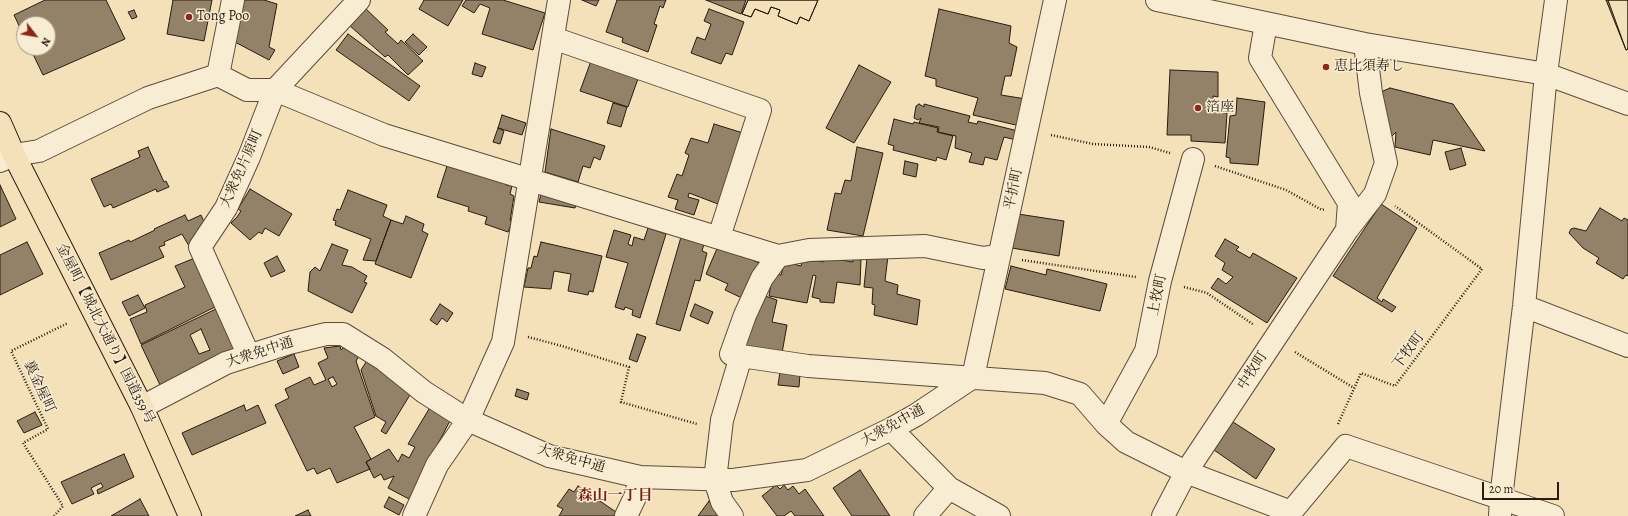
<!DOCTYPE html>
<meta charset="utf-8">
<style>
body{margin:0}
#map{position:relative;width:1628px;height:516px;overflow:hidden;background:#f4e1ba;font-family:Alegreya,serif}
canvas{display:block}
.north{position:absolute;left:16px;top:16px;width:40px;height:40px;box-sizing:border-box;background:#f8ecd2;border:1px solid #a59984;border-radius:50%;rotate:121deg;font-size:11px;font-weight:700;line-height:16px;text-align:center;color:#291c10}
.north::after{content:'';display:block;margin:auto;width:14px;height:18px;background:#8f2418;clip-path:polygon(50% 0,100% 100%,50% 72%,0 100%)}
.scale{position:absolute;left:1482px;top:482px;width:77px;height:18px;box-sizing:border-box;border:2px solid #291c10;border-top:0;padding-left:5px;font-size:12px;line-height:14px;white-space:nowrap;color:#291c10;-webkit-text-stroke:3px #f8ecd2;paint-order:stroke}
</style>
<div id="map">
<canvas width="1628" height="516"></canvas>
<div class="north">N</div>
<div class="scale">20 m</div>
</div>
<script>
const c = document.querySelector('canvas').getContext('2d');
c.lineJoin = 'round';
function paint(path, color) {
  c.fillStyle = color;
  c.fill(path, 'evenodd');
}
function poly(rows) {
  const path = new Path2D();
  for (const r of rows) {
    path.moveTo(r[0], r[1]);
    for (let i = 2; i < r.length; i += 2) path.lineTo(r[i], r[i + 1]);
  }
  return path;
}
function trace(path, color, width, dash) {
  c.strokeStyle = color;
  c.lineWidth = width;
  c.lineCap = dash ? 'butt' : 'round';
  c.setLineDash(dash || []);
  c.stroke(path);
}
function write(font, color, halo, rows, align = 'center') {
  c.font = font + ' Alegreya,"Noto Serif JP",serif';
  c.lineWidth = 3;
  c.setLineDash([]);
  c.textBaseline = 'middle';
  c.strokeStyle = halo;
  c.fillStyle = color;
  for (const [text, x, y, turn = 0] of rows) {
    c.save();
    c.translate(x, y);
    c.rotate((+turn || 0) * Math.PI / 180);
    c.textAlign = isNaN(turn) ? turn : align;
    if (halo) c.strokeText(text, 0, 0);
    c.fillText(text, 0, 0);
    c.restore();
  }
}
const building = poly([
 [45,0,106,0,125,39,43,75,30,48,48,48,48,24,24,24,24,36,14,15,45,0],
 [173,0,212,0,204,41,167,34,173,0],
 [241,0,264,0,277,4,269,47,275,50,269,60,233,41,241,0],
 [424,0,463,0,448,26,419,9,424,0],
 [466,0,503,0,545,13,533,50,482,34,490,8,480,4,474,13,462,6,466,0],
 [582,0,599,0,596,6,582,0],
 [617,0,666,0,663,8,660,6,654,24,657,25,648,52,622,42,623,38,606,32,617,0],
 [706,0,746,0,741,14,706,0],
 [748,0,818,0,809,21,800,17,797,24,778,16,780,10,771,7,768,14,755,9,751,17,742,14,748,0],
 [748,0,818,0,809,21,800,17,797,24,778,16,780,10,771,7,768,14,755,9,751,17,742,14,748,0],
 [1606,0,1628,0,1628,49,1626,50,1606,0],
 [1608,0,1628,0,1628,49,1626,50,1608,0],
 [365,8,388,30,385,32,398,44,401,40,423,61,408,75,388,55,385,57,349,25,365,8],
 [709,9,744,22,732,55,726,53,721,64,691,53,697,37,705,40,711,24,704,21,709,9],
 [939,9,1011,26,1009,43,1017,47,1011,76,1005,76,1001,95,1026,99,1020,126,973,115,978,98,936,86,936,79,925,76,939,9],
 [134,10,137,17,132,19,128,12,134,10],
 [348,34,420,86,409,101,336,50,348,34],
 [413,34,427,47,419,55,405,42,413,34],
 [591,61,639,76,628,107,580,91,591,61],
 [475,63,486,67,482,77,472,74,475,63],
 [859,65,891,82,854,143,826,128,859,65],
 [1170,70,1218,72,1218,97,1213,96,1214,111,1227,113,1225,143,1191,141,1191,135,1167,135,1170,70],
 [1390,88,1453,104,1485,151,1433,140,1430,155,1395,147,1396,132,1389,139,1381,92,1390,88],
 [1237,98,1265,102,1258,165,1230,163,1230,158,1226,157,1230,116,1236,115,1237,98],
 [613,103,627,107,621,127,607,123,613,103],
 [919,104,924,107,924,104,970,116,968,122,977,124,978,121,1018,131,1016,140,1004,137,997,160,985,157,983,165,969,162,972,153,955,148,956,136,938,132,939,127,919,123,921,118,918,120,914,118,916,106,919,104],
 [502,115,526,123,522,135,498,128,502,115],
 [894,119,913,124,914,122,938,128,937,132,953,136,946,160,937,157,936,161,893,150,894,146,888,144,894,119],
 [714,124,743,133,718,204,689,193,688,197,699,200,694,215,675,209,678,200,668,197,677,174,682,176,689,155,685,153,691,138,708,143,714,124],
 [498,128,504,131,500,144,493,142,498,128],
 [551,129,605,146,600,160,594,157,590,168,583,166,578,182,545,172,551,129],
 [148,147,164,182,166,181,169,187,157,192,156,189,113,208,111,204,104,207,91,179,140,157,138,151,148,147],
 [857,147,883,153,863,236,827,230,835,193,841,194,845,180,851,181,857,147],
 [1461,148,1466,165,1450,170,1445,152,1461,148],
 [905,161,918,164,916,177,903,174,905,161],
 [447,166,506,183,506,185,512,186,510,194,514,196,510,221,512,222,508,232,485,224,487,217,468,211,469,207,437,197,447,166],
 [0,185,16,219,0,227,0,185],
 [250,189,292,214,279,236,265,228,262,234,259,232,250,240,231,223,237,217,241,211,238,209,250,189],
 [348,190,387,205,383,216,391,220,376,261,363,260,371,239,335,225,336,221,333,220,337,209,340,210,348,190],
 [541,194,576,204,575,208,539,202,541,194],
 [1381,204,1417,228,1377,298,1382,302,1383,299,1396,307,1392,312,1333,276,1381,204],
 [1600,208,1622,221,1624,218,1628,220,1628,276,1626,275,1623,279,1596,263,1599,258,1583,248,1569,233,1571,229,1574,228,1586,231,1600,208],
 [1018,214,1064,221,1059,256,1012,248,1018,214],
 [185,215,188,221,201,215,205,224,189,246,182,234,164,242,165,245,159,247,164,257,111,280,99,253,129,240,130,242,155,230,154,229,185,215],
 [406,216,424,224,422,231,428,234,411,278,375,264,391,220,403,224,406,216],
 [648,228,666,234,640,318,632,315,633,310,625,307,624,310,615,307,628,263,606,257,614,230,631,235,628,244,632,246,634,237,644,240,648,228],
 [681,237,704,244,702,251,707,253,700,281,695,280,680,331,656,324,681,237],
 [1225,239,1239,247,1236,250,1250,258,1253,253,1297,278,1267,323,1211,288,1218,278,1226,284,1233,277,1222,270,1225,263,1215,256,1225,239],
 [27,242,43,274,0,295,0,255,27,242],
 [541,242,602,256,593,292,589,291,588,295,568,291,571,274,554,271,551,289,524,287,528,268,531,268,534,256,537,257,541,242],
 [332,244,348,250,342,265,352,267,367,276,364,282,367,283,352,313,308,291,310,272,315,267,320,271,332,244],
 [719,244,761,264,744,299,725,290,728,284,706,274,719,244],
 [277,256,285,271,271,277,264,263,277,256],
 [888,256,885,281,898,285,897,294,920,300,917,325,874,315,875,305,872,304,873,288,864,287,867,258,888,256],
 [195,258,217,306,141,344,130,319,147,312,145,305,185,287,175,266,195,258],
 [835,259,853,262,853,259,861,260,860,285,837,282,834,303,820,302,820,299,812,297,816,276,813,275,807,303,769,296,772,278,775,279,777,274,781,275,783,268,785,265,789,266,789,263,801,266,802,262,818,261,823,262,825,260,835,259],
 [1011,266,1046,275,1047,269,1107,284,1100,311,1005,289,1011,266],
 [138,295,145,308,129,316,122,302,138,295],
 [762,295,777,300,772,322,787,325,782,353,742,349,762,295],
 [440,304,453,313,447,322,442,318,437,325,430,320,440,304],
 [695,304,713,312,708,324,690,316,695,304],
 [218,308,238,354,161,387,141,345,218,308],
 [201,329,210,350,199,354,190,335,201,329],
 [637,334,646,337,637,362,629,359,637,334],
 [346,345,360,354,356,361,375,417,354,427,371,459,366,462,370,469,337,483,330,468,317,474,314,468,307,471,275,405,289,398,285,389,310,377,314,385,326,380,318,363,328,358,324,348,340,346,341,350,346,345],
 [294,354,299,367,283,374,277,361,294,354],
 [368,359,413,390,386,434,381,431,386,422,376,416,361,370,368,359],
 [780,372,800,374,799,387,778,385,780,372],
 [333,377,337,384,332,387,328,379,333,377],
 [517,389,529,393,527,400,515,396,517,389],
 [432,404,452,417,409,499,388,488,394,476,384,480,381,474,374,478,366,462,389,449,398,462,402,454,409,458,415,447,408,444,432,404],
 [244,405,246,411,258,405,266,423,192,455,182,433,244,405],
 [35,412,42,425,24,433,17,421,35,412],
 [1233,422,1275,449,1256,479,1214,450,1233,422],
 [124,454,134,477,98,494,97,490,103,487,101,483,91,488,94,494,72,504,61,482,124,454],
 [860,470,890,516,852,516,833,488,860,470],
 [776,485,780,489,784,485,788,490,793,486,799,494,805,489,824,516,795,516,791,511,784,516,777,516,762,496,776,485],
 [578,486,616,512,614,516,559,516,563,509,557,506,569,489,574,492,578,486],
 [389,497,404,505,399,515,384,507,389,497],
 [140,499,149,516,111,516,140,499],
 [709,501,722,516,698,516,709,501],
 [308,510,311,516,295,516,308,510]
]);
paint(building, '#938268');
trace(building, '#291c10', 1);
const minor = poly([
 [1157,0,1365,44,1546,74,1628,104],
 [1266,23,1260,58,1349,203,1347,230],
 [553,38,760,110,719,237],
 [218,75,233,0],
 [0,161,14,155,39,151,148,98,218,75,247,90,275,90,384,135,778,256,809,250,925,246,983,258,999,256],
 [1524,306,1628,346],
 [249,356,200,247,226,208,249,157,275,90,359,0],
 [741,356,808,366,1045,383,1080,394,1106,424,1126,442,1186,472,1291,512,1346,446,1553,516],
 [973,377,1055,0],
 [142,407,226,363,289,343,326,334,343,334,383,359,424,392,468,420,549,456,640,477,733,480,807,470,891,429,916,415,973,377],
 [1106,424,1146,351,1160,281,1193,159],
 [891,429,949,488,999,516],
 [414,516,437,465,468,420,503,342,559,0],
 [626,516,636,495,640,477],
 [732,516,722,502,715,480,722,420,741,356,731,354,745,315,762,278,778,256],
 [925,516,949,488],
 [1163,516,1186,472,1347,230,1375,194,1386,163,1371,93,1365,44],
 [1500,516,1501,498,1524,306,1546,74,1556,0]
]);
const highway = poly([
 [0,123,14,155,142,407,190,516]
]);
trace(minor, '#5c4d3a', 24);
trace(highway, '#291c10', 24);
trace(poly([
 [1051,135,1093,144,1149,147,1170,153],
 [1215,166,1286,190,1322,210,1325,209],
 [1022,260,1136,277],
 [1184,287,1207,293,1254,325],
 [528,337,562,346,629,367,621,402,697,424],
 [1295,352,1354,388],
 [1338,424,1361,373,1395,386,1482,269,1395,206],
 [54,516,63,506,23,443,48,429,11,351,68,323]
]), '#291c10', 2.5, [1, 2]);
trace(minor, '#f8ecd2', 22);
trace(highway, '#f4e1ba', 22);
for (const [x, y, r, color] of [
 [189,17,4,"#8f2418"],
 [1326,67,4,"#8f2418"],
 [1198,108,4,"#8f2418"]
]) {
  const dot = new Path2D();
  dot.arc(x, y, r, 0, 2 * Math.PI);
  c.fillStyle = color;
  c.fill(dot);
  trace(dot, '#f8ecd2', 1.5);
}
write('14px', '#291c10', '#f8ecd2', [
 ["Tong Poo",197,17],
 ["恵比須寿し",1334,67],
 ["箔座",1206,108]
], 'left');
write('14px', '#291c10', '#f8ecd2', [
 ["大衆免片原町",242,169,-66],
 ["平折町",1014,189,-78],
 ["上牧町",1158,295,-78],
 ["金屋町【城北大通り】国道359号",105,334,63],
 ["下牧町",1409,351,-53],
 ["大衆免中通",260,353,-18],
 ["中牧町",1253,371,-57],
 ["裏金屋町",39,387,65],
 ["大衆免中通",893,426,-29],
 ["大衆免中通",571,459,16]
]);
write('bold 15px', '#7a1f14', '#f8ecd2', [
 ["森山一丁目",615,496]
]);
</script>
